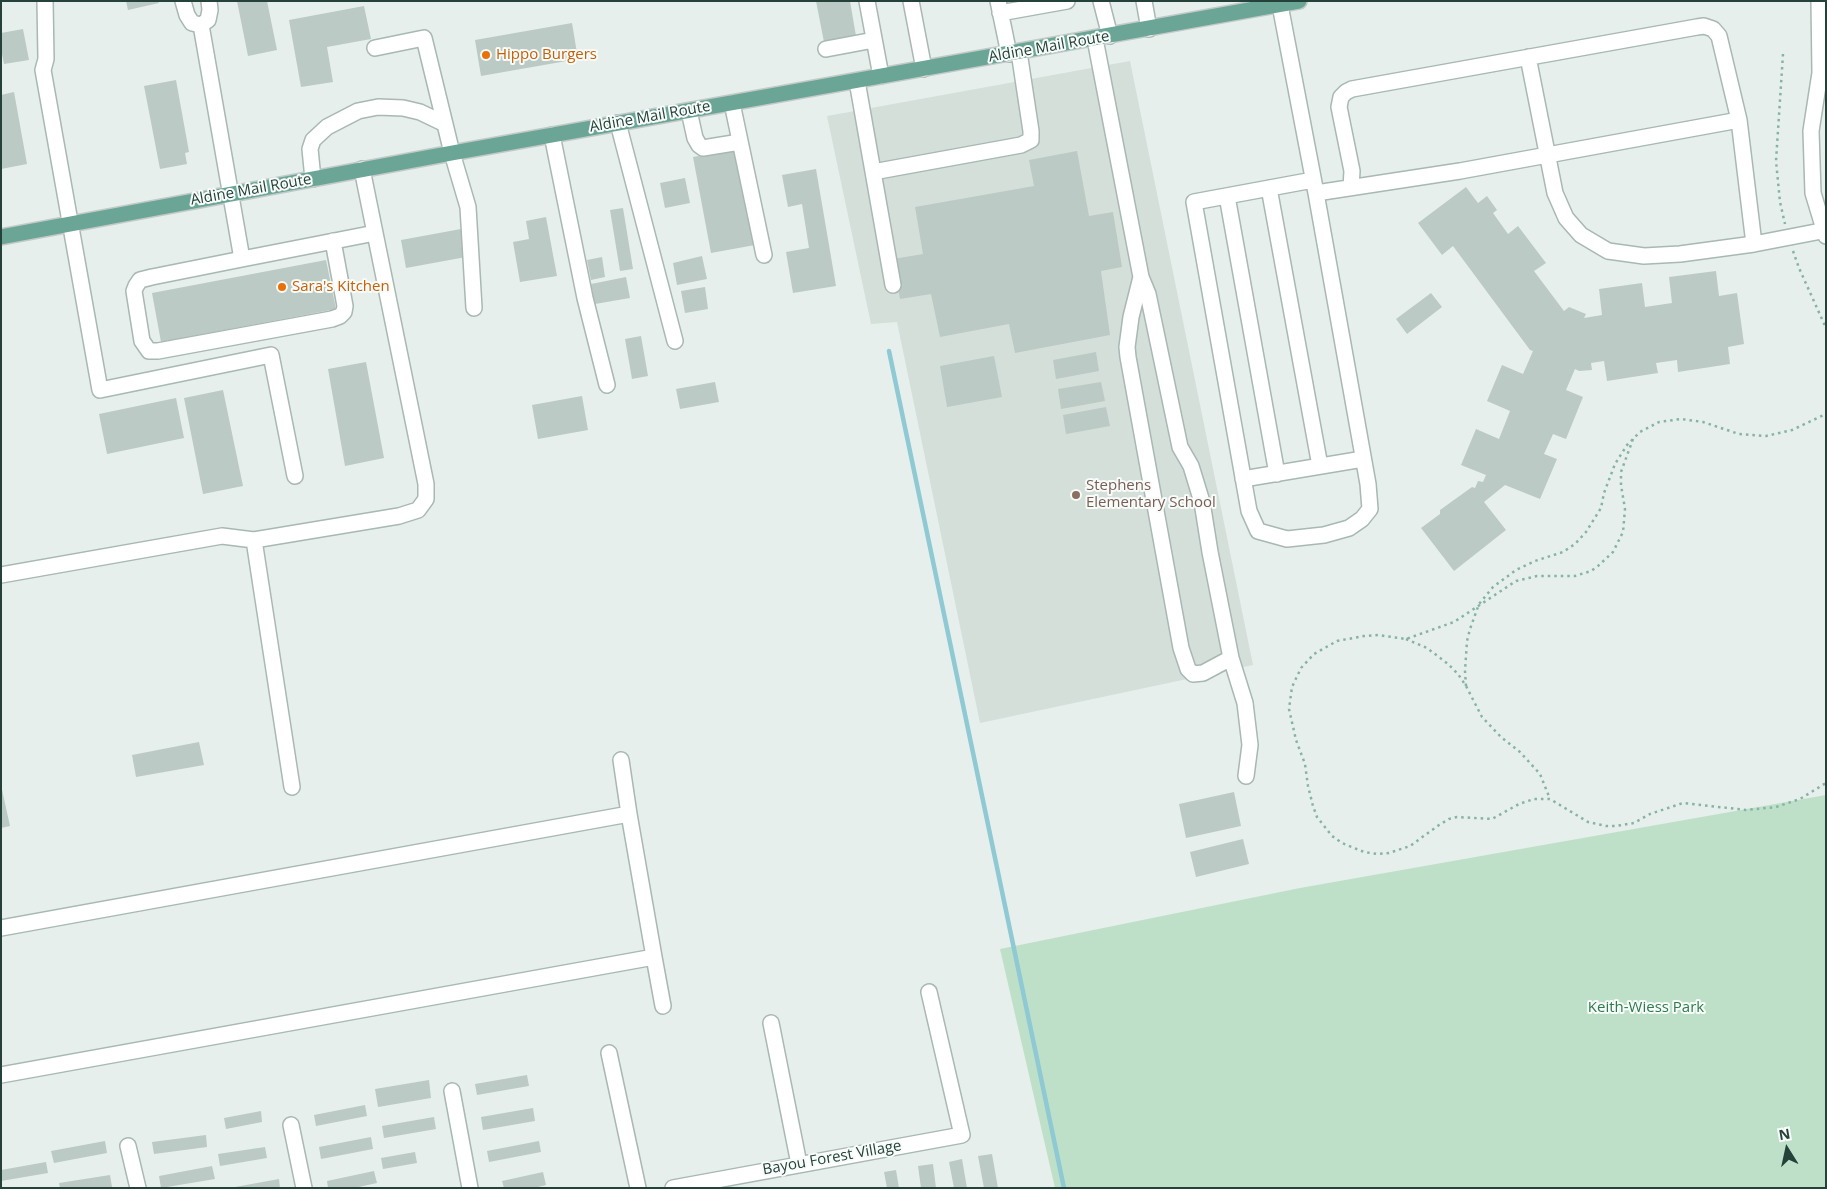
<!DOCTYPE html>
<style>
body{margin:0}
#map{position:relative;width:1827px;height:1189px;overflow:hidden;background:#e6efeb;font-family:"Open Sans",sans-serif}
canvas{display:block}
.frame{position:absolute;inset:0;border:2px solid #24423a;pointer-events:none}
.north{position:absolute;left:1762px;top:1124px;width:50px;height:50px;-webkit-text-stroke:4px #f7fbf9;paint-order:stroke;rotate:350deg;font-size:14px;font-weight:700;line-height:20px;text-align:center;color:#24423a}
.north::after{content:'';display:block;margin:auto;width:18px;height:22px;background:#24423a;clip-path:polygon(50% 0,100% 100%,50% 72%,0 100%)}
</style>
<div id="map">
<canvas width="1827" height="1189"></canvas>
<div class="frame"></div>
<div class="north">N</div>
</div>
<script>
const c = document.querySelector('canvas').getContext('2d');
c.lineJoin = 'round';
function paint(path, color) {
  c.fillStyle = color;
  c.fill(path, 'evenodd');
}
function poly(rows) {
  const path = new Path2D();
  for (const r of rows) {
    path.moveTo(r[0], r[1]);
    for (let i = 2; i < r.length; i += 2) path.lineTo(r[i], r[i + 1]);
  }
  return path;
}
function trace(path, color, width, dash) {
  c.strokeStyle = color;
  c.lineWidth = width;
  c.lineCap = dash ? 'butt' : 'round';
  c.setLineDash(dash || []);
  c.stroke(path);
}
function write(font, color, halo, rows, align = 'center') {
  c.font = font + ' "Open Sans",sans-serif';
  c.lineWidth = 4;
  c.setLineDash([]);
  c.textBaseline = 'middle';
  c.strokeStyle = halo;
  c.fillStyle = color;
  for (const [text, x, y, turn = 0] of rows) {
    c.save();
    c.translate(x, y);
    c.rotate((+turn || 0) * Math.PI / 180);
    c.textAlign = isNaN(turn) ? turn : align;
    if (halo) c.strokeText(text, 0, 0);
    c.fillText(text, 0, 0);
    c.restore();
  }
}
paint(poly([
 [1130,61,1253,665,980,723,897,322,871,324,827,116]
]), '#d4dfda');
paint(poly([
 [1826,795,1826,1188,1055,1188,1000,949,1300,888]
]), '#bfe0c8');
trace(poly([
 [889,351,1064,1188]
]), '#8ec9d4', 4.5);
paint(poly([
 [126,1,158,1,159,3,128,10],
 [237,1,267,1,277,50,248,56],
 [816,1,850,1,856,36,824,42],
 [364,6,371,39,327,47,333,82,301,87,289,20],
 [572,23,578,59,481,76,475,40],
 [23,29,29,60,4,64,1,49,1,33],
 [176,80,189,152,185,153,187,164,160,169,144,86],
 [14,92,27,164,1,169,1,95],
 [737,149,755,245,711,253,693,157],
 [1077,151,1089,216,1113,212,1122,267,1101,271,1110,335,1015,353,1009,324,940,337,931,294,900,299,893,259,923,254,915,207,1034,186,1029,160],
 [816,169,836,286,793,293,786,252,809,248,802,204,788,207,782,175],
 [685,178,690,203,665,208,660,183],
 [1466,187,1478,203,1487,196,1497,210,1493,213,1508,234,1518,226,1546,263,1534,271,1564,311,1569,307,1586,314,1584,318,1602,315,1599,289,1642,283,1645,307,1672,303,1669,277,1716,271,1719,296,1737,293,1744,344,1728,347,1730,364,1678,372,1677,360,1656,363,1658,373,1607,381,1604,361,1591,363,1592,370,1579,371,1575,369,1566,390,1583,397,1566,439,1553,434,1544,454,1557,459,1540,499,1505,485,1484,502,1506,530,1454,571,1421,528,1440,514,1440,510,1472,487,1475,488,1478,481,1483,482,1486,475,1461,465,1476,429,1499,439,1510,411,1487,401,1502,365,1523,374,1533,351,1530,350,1453,246,1442,255,1418,223],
 [623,208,633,269,620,271,610,210],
 [546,217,557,276,520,282,513,242,529,239,526,221],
 [461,229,466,257,406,268,401,240],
 [702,256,707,279,677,285,673,263],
 [602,257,605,277,591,280,587,260],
 [326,260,336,309,161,342,152,293],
 [626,277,630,298,595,304,591,284],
 [705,287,708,309,685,313,681,291],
 [1431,293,1442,307,1407,334,1396,319],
 [641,336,648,376,632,379,625,339],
 [1096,352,1099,371,1056,379,1053,360],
 [994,356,1002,397,947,407,940,366],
 [366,362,384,458,345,466,328,369],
 [715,382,719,402,680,409,676,389],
 [1101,382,1105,401,1061,409,1058,389],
 [223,390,243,486,203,494,184,398],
 [582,396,588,430,538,439,532,405],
 [176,398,184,438,107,454,99,414],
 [1106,407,1110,426,1066,434,1063,415],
 [199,742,204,765,136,777,132,755],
 [1,785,10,826,1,828],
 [1234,792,1241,826,1186,838,1179,804],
 [1243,839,1249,864,1196,877,1190,852],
 [527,1075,529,1086,477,1095,475,1084],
 [429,1080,431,1098,378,1107,375,1089],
 [365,1105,367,1116,316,1126,314,1115],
 [533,1108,535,1121,483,1130,481,1117],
 [261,1111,262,1122,226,1129,224,1118],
 [434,1117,436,1129,384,1138,382,1126],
 [206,1135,207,1147,154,1154,152,1142],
 [371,1137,373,1149,321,1159,319,1147],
 [105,1141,107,1153,54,1163,51,1151],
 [539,1141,541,1152,489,1162,487,1151],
 [265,1147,267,1158,220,1166,218,1154],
 [415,1152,417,1163,383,1169,381,1158],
 [992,1154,998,1188,984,1188,978,1156],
 [962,1159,967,1188,954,1188,949,1162],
 [46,1162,48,1173,1,1181,1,1170],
 [933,1164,936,1188,921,1188,918,1166],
 [212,1166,215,1179,161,1188,159,1176],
 [896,1170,899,1188,887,1188,884,1172],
 [374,1171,377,1183,354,1188,328,1188,327,1181],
 [543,1172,546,1185,534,1188,504,1188,502,1181],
 [110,1175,112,1187,60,1188,59,1183],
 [279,1179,280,1188,235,1188,235,1187]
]), '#bbcac4');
const minor = poly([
 [45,1,46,59,43,70,100,390,271,355,295,476],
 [183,1,187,15,192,23,201,25,208,20,210,10,209,1],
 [867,1,881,76],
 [911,1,924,69],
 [998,1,1009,54],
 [1101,1,1110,36],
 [1144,1,1149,29],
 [1819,1,1820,73,1811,131,1813,193,1826,236],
 [1280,5,1316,193,1460,171,1739,120,1754,244,1826,230],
 [1000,13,1067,1],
 [201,25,242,259,375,233,362,169],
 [1095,39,1141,277],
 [375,48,424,38,452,153,468,207,474,308],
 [826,49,874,40],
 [1528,57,1555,193,1566,218,1581,235,1608,251,1644,256,1680,254,1754,244],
 [857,81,893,285],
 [732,103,764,255],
 [689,111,695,138,699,145,703,148,740,142],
 [618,123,675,341],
 [552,135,585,298,607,385],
 [873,172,1021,145,1031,140,1031,131,1019,52],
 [313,179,310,149,313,140,327,127,358,111,378,107,403,108,420,112,445,124],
 [1313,180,1194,202,1249,511,1258,531,1287,539,1324,535,1349,528,1362,519,1370,509,1368,484,1316,193],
 [1351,187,1352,171,1339,107,1341,97,1346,92,1352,89,1697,27,1704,26,1713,29,1719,36,1739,120],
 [1269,188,1320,466],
 [1227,196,1277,474],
 [242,259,152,277,140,280,136,286,134,291,142,341,149,351,158,351,332,319,340,316,344,312,345,306,333,241],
 [1141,277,1148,294,1180,447,1191,466,1202,502,1210,552,1231,658,1203,673,1193,674,1188,669,1181,648,1128,357,1127,347,1131,317,1141,277],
 [1243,479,1363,459],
 [254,540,292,787],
 [1,575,222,536,254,540,399,516,418,510,426,499,426,484,375,233],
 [1231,658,1245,703,1250,745,1246,776],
 [621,760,629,814],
 [1,928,629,814,654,957,1,1075],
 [654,957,663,1006],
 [771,1023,799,1164],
 [609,1053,638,1188],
 [452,1091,470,1188],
 [291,1125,304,1188],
 [128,1146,138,1188],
 [673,1188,962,1135,929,992]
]);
const major = poly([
 [1,237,452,153,1299,1]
]);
trace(minor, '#a8b8b2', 18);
trace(major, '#c2cac8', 18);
trace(poly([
 [1783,54,1776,161,1780,202,1785,224],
 [1793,251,1799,268,1826,328],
 [1633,439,1621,472,1621,485,1625,509,1623,532,1613,552,1598,566,1591,571,1575,576,1537,576,1516,581,1454,622,1406,639,1378,635,1364,636,1337,641,1314,654,1301,668,1292,687,1289,709,1296,740,1305,764,1308,786,1313,806,1317,817,1332,836,1342,843,1364,852,1377,854,1389,853,1410,846,1439,825,1449,819,1457,817,1492,819,1519,804,1534,799,1550,799,1588,822,1606,826,1616,826,1634,823,1650,814,1683,803,1746,810,1776,807,1800,799,1826,783],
 [1406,639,1427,648,1448,664,1458,674,1466,686,1482,717,1501,737,1520,752,1540,774,1550,799],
 [1466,686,1465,671,1467,641,1470,629,1479,604,1493,587,1516,570,1535,561,1563,552,1575,544,1586,532,1601,508,1604,493,1615,464,1627,445,1640,432,1659,422,1681,419,1703,422,1739,434,1766,436,1792,430,1826,414]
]), '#86b3a5', 2.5, [2.5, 4]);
trace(minor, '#fff', 15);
trace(major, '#6aa596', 15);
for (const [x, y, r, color] of [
 [486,55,5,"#e8710a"],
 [282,287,5,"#e8710a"],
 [1076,495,5,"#8d6e63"]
]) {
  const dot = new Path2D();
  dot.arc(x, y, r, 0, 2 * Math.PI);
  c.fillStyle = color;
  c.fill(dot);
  trace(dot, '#f7fbf9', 2);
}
write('15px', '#24423a', '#f7fbf9', [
 ["Aldine Mail Route",1049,47,-10],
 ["Aldine Mail Route",650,117,-10],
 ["Aldine Mail Route",251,190,-10],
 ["Bayou Forest Village",832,1158,-10]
]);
write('15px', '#c56008', '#f7fbf9', [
 ["Hippo Burgers",496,55],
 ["Sara's Kitchen",292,287]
], 'left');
write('15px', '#785e54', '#f7fbf9', [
 ["Stephens",1086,486],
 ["Elementary School",1086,503]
], 'left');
write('15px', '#2d7a4b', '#f7fbf9', [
 ["Keith-Wiess Park",1646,1008]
]);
</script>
